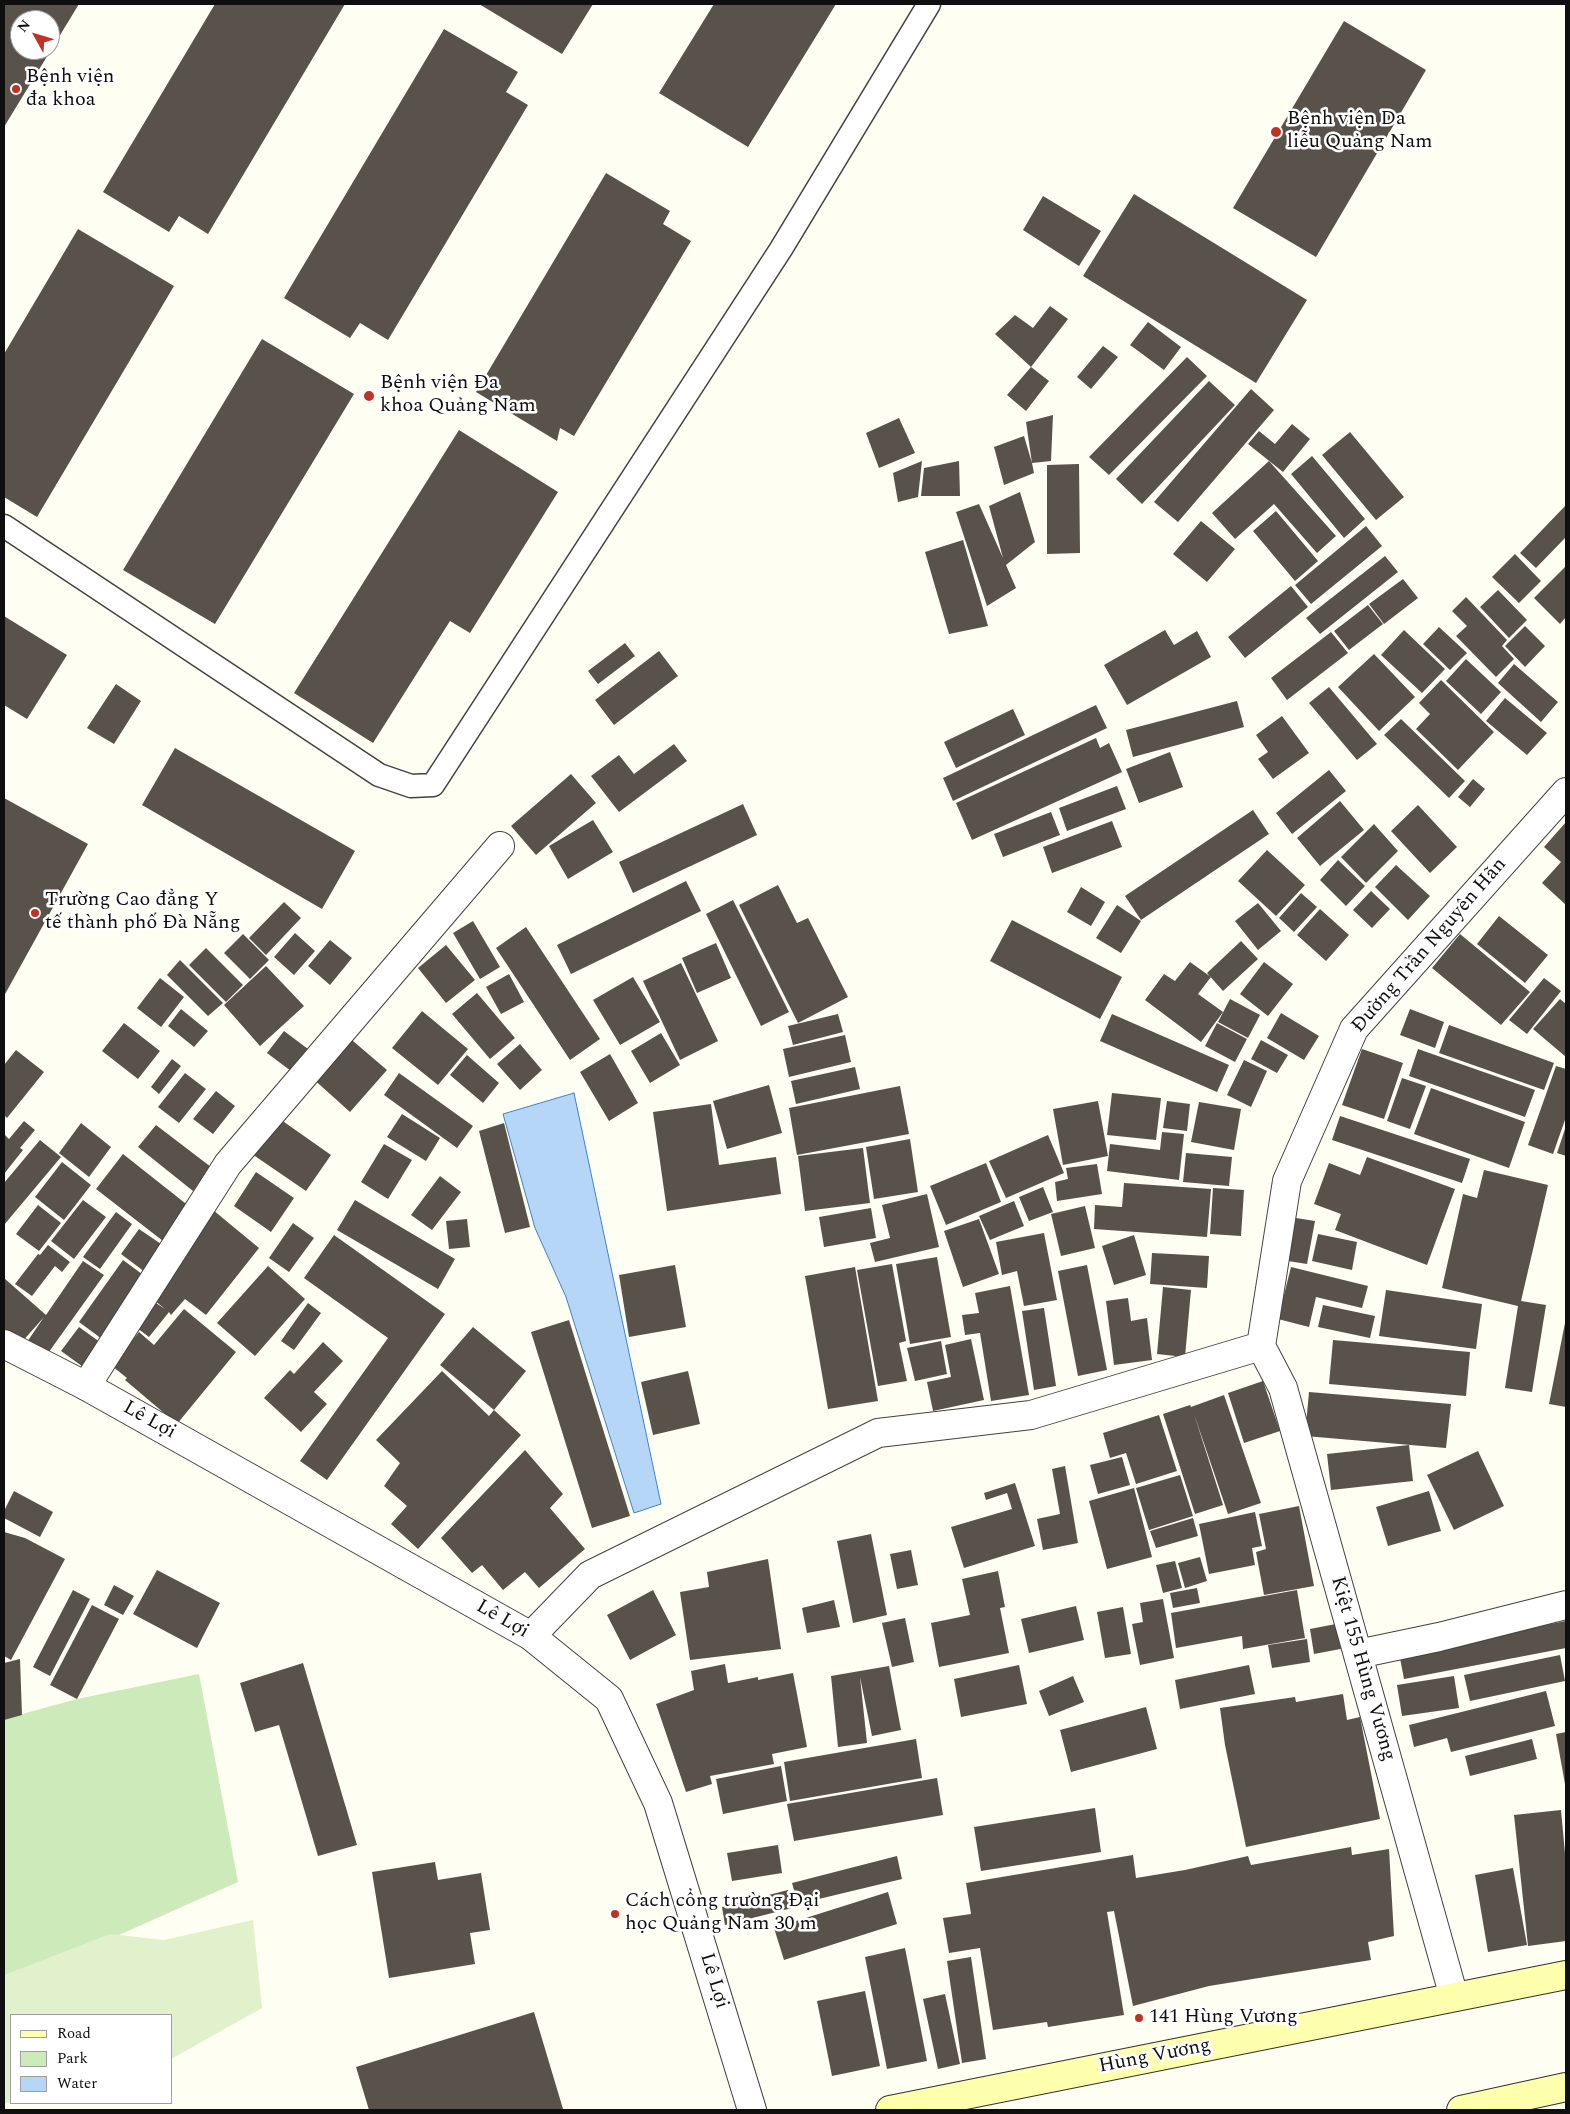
<!DOCTYPE html>
<meta charset="utf-8">
<style>
body{margin:0}
#map{position:relative;width:1570px;height:2114px;overflow:hidden;background:#fffef2;font-family:Spectral,serif}
canvas{display:block}
.frame{position:absolute;inset:0;border:5px solid #0f0f0f;pointer-events:none}
.legend{position:absolute;left:10px;top:2014px;width:162px;height:90px;box-sizing:border-box;background:#fff;border:1px solid #9f9f9f;margin:0;padding:6px 9px;list-style:none;font-size:15px;color:#0f0f0f}
.legend li{display:flex;align-items:center;gap:10px;height:25px}
.legend b{width:25px;border:1px solid #9f9f9f}
.north{position:absolute;left:10px;top:10px;width:50px;height:50px;box-sizing:border-box;background:#fff;border:1px solid #9f9f9f;border-radius:50%;rotate:309deg;font-size:14px;font-weight:700;line-height:20px;text-align:center;color:#0f0f0f}
.north::after{content:'';display:block;margin:auto;width:18px;height:22px;background:#c13125;clip-path:polygon(50% 0,100% 100%,50% 72%,0 100%)}
</style>
<div id="map">
<canvas width="1570" height="2114"></canvas>
<div class="frame"></div>
<ul class="legend">
<li><b style="height:6px;background:#feffad"></b>Road</li>
<li><b style="height:14px;background:#cdeaba"></b>Park</li>
<li><b style="height:14px;background:#b6d6f7"></b>Water</li>
</ul>
<div class="north">N</div>
</div>
<script>
const c = document.querySelector('canvas').getContext('2d');
c.lineJoin = 'round';
function paint(path, color) {
  c.fillStyle = color;
  c.fill(path, 'evenodd');
}
function poly(rows) {
  const path = new Path2D();
  for (const r of rows) {
    path.moveTo(r[0], r[1]);
    for (let i = 2; i < r.length; i += 2) path.lineTo(r[i], r[i + 1]);
  }
  return path;
}
function trace(path, color, width, dash) {
  c.strokeStyle = color;
  c.lineWidth = width;
  c.lineCap = dash ? 'butt' : 'round';
  c.setLineDash(dash || []);
  c.stroke(path);
}
function write(font, color, halo, rows, align = 'center') {
  c.font = font + ' Spectral,serif';
  c.lineWidth = 5;
  c.setLineDash([]);
  c.textBaseline = 'middle';
  c.strokeStyle = halo;
  c.fillStyle = color;
  for (const [text, x, y, turn = 0] of rows) {
    c.save();
    c.translate(x, y);
    c.rotate((+turn || 0) * Math.PI / 180);
    c.textAlign = isNaN(turn) ? turn : align;
    if (halo) c.strokeText(text, 0, 0);
    c.fillText(text, 0, 0);
    c.restore();
  }
}
paint(poly([
 [199,1674,238,1882,4,1986,4,1719,77,1699]
]), '#cdeaba');
paint(poly([
 [253,1920,262,2008,171,2059,171,2015,11,2015,11,2102,4,2104,4,1975,110,1934,164,1940]
]), '#e0f1cc');
const water = poly([
 [574,1093,661,1504,634,1513,566,1297,535,1228,503,1114,574,1093]
]);
paint(water, '#b6d6f7');
trace(water, '#3c82ce', 1);
paint(poly([
 [4,4,79,4,4,127],
 [20,20,50,20,50,50,20,50],
 [215,4,345,4,208,234,179,216,169,232,103,192],
 [479,4,593,4,562,54],
 [714,4,836,4,748,147,659,93],
 [1344,21,1426,70,1316,257,1233,208],
 [444,29,518,72,506,92,528,105,388,340,360,323,350,338,284,298],
 [606,173,670,211,663,224,691,241,574,436,560,428,557,441,476,392],
 [1134,194,1307,300,1256,383,1083,276],
 [1043,196,1101,231,1079,266,1023,230],
 [78,229,174,286,37,517,4,497,4,354],
 [1050,306,1068,319,1031,367,995,334,1015,315,1033,328],
 [1148,322,1181,347,1164,370,1130,345],
 [262,339,354,394,215,624,123,570],
 [1103,346,1118,357,1091,389,1077,377],
 [1187,357,1207,376,1109,475,1089,457],
 [1031,367,1049,381,1026,411,1007,395],
 [1209,381,1235,405,1142,504,1116,479],
 [1251,389,1274,410,1178,522,1154,502],
 [1053,415,1051,461,1032,463,1034,473,1004,485,994,447,1024,436,1032,463,1026,422],
 [899,418,915,453,879,468,866,433],
 [1292,424,1310,439,1283,472,1248,444,1259,431,1275,444],
 [459,430,558,492,470,633,450,621,373,743,294,693],
 [1350,432,1404,497,1376,520,1322,455],
 [1312,456,1365,519,1344,538,1291,474],
 [922,461,918,497,898,502,893,473],
 [959,461,960,496,921,496,924,468],
 [1269,461,1336,536,1317,553,1274,504,1235,539,1212,513],
 [1079,464,1080,553,1047,554,1047,465],
 [1020,492,1035,542,1006,565,1016,588,987,606,956,512,979,504,1003,558,989,506],
 [1566,505,1566,537,1536,568,1520,553],
 [1276,511,1318,561,1295,581,1253,531],
 [1201,521,1235,549,1207,582,1173,554],
 [1366,526,1382,546,1311,604,1295,585],
 [963,540,988,626,949,634,925,552],
 [1515,554,1541,581,1519,603,1492,577],
 [1385,556,1398,572,1320,634,1306,618],
 [1566,566,1566,617,1560,624,1534,598],
 [1403,579,1418,598,1384,624,1369,604],
 [1291,586,1308,607,1245,658,1228,637],
 [1498,590,1527,620,1509,638,1480,607],
 [1466,597,1507,640,1502,646,1514,659,1496,677,1456,636,1467,626,1452,611],
 [1368,605,1383,624,1349,650,1334,631],
 [4,616,67,655,27,719,4,705],
 [1525,626,1545,646,1525,667,1505,646],
 [1439,627,1467,653,1450,670,1423,644],
 [1165,630,1174,645,1197,631,1211,657,1127,705,1104,665],
 [1404,630,1445,669,1422,693,1381,655],
 [1331,632,1348,653,1287,700,1271,678],
 [625,643,635,656,598,684,588,671],
 [659,651,678,676,614,725,595,700],
 [1374,654,1415,697,1379,731,1338,687],
 [1466,659,1501,692,1481,714,1446,681],
 [1514,664,1558,702,1541,722,1498,683],
 [1441,680,1494,732,1458,770,1416,729,1430,714,1419,703],
 [116,684,141,701,114,744,87,728],
 [1329,687,1377,744,1357,760,1309,703],
 [1505,698,1547,733,1527,755,1486,721],
 [1237,701,1244,727,1133,757,1126,730],
 [1096,705,1107,728,953,801,943,778],
 [1013,709,1025,735,956,768,944,742],
 [1282,716,1309,753,1273,779,1258,759,1268,752,1256,735],
 [1401,719,1465,781,1449,798,1384,735],
 [1096,738,1100,748,1109,743,1122,772,972,840,956,803],
 [674,744,687,761,619,812,591,776,619,755,634,774],
 [175,748,355,851,322,909,142,805],
 [1170,752,1183,787,1139,803,1126,769],
 [1329,770,1346,791,1292,834,1276,813],
 [571,774,596,803,536,855,511,826],
 [1473,779,1485,789,1470,807,1458,797],
 [1117,786,1126,809,1067,831,1059,808],
 [4,798,88,844,4,996],
 [1340,801,1364,830,1320,866,1297,838],
 [743,804,757,835,633,893,619,862],
 [1418,805,1457,847,1430,873,1391,831],
 [1253,810,1269,834,1141,920,1125,896],
 [1051,812,1060,835,1003,857,994,834],
 [593,820,613,852,568,879,549,846],
 [1112,821,1122,847,1052,873,1043,847],
 [1566,822,1566,905,1542,883,1561,862,1544,847],
 [1374,824,1398,851,1366,883,1341,857],
 [1267,850,1305,885,1276,916,1238,881],
 [1338,860,1365,886,1346,906,1320,880],
 [1396,865,1430,896,1408,920,1375,887],
 [686,881,701,911,571,974,557,945],
 [778,885,797,923,808,918,848,997,798,1023,739,905],
 [1081,887,1105,902,1091,926,1067,912],
 [1371,891,1390,909,1372,928,1353,910],
 [1301,893,1317,907,1294,932,1279,918],
 [733,900,789,1012,761,1026,706,914],
 [284,902,301,918,266,955,249,938],
 [1258,903,1281,931,1258,950,1235,921],
 [1117,905,1141,921,1121,953,1096,938],
 [1320,909,1349,935,1326,961,1297,935],
 [1499,916,1548,955,1525,983,1477,944],
 [1012,920,1122,977,1100,1019,990,961],
 [473,921,500,967,480,979,453,933],
 [526,927,600,1039,570,1060,496,948],
 [295,933,315,951,294,975,274,957],
 [243,934,269,960,250,979,224,953],
 [1460,934,1530,992,1501,1025,1432,968],
 [330,940,352,958,330,985,308,966],
 [1241,941,1258,959,1223,991,1207,973],
 [716,943,731,978,697,993,682,958],
 [446,945,475,980,446,1003,418,968],
 [206,948,243,985,226,1002,189,965],
 [180,960,223,1003,208,1016,167,975],
 [1190,962,1211,977,1198,994,1223,1012,1201,1042,1145,1000,1164,974,1175,981],
 [1264,962,1293,984,1268,1016,1240,994],
 [681,963,718,1041,680,1060,643,981],
 [266,966,304,1006,260,1046,224,1005],
 [509,974,524,1002,501,1014,486,987],
 [633,977,660,1022,620,1045,593,1000],
 [160,978,184,997,161,1027,137,1008],
 [1544,978,1561,991,1527,1034,1509,1020],
 [477,993,515,1038,490,1059,452,1014],
 [1230,999,1260,1015,1248,1038,1218,1022],
 [1560,999,1566,1004,1566,1057,1533,1029],
 [181,1009,208,1031,194,1047,168,1026],
 [1410,1009,1444,1022,1435,1048,1400,1035],
 [422,1011,468,1049,438,1085,392,1048],
 [1281,1013,1319,1036,1304,1060,1267,1038],
 [838,1014,843,1032,793,1045,788,1026],
 [1112,1014,1229,1065,1217,1092,1100,1041],
 [124,1023,160,1051,138,1079,102,1051],
 [1217,1023,1247,1039,1235,1062,1205,1046],
 [1449,1025,1554,1063,1544,1090,1439,1053],
 [284,1031,308,1049,291,1071,267,1053],
 [661,1033,680,1065,650,1083,631,1051],
 [346,1035,387,1070,350,1112,310,1076],
 [845,1035,851,1062,789,1077,783,1049],
 [1261,1040,1288,1055,1277,1073,1251,1059],
 [520,1044,542,1070,520,1090,497,1064],
 [1362,1049,1403,1063,1384,1119,1342,1105],
 [1418,1049,1535,1090,1525,1117,1409,1076],
 [16,1050,44,1072,7,1118,4,1115,4,1065],
 [610,1054,638,1103,609,1121,580,1072],
 [467,1055,499,1083,483,1103,450,1075],
 [172,1059,181,1066,159,1094,151,1087],
 [1244,1060,1267,1071,1251,1107,1227,1095],
 [1556,1066,1566,1069,1566,1117,1553,1154,1528,1145],
 [855,1067,860,1089,796,1104,791,1081],
 [185,1073,206,1089,179,1123,158,1107],
 [399,1073,473,1126,457,1148,384,1095],
 [1402,1078,1426,1086,1410,1129,1387,1121],
 [769,1085,782,1133,727,1149,713,1101],
 [900,1086,909,1134,797,1155,789,1108],
 [1431,1088,1525,1122,1509,1168,1414,1134],
 [216,1091,235,1106,213,1134,193,1119],
 [1112,1093,1161,1098,1156,1140,1107,1135],
 [1098,1101,1108,1156,1063,1165,1053,1109],
 [1167,1101,1190,1104,1187,1131,1163,1128],
 [1199,1102,1241,1109,1234,1150,1191,1142],
 [711,1104,719,1165,776,1157,781,1194,667,1211,653,1112],
 [402,1114,440,1138,426,1161,387,1137],
 [1340,1116,1470,1159,1462,1183,1332,1140],
 [277,1117,331,1155,306,1191,252,1154],
 [24,1121,35,1130,20,1148,23,1150,4,1174,4,1134,9,1139],
 [81,1123,111,1147,89,1177,59,1153],
 [504,1123,530,1227,505,1233,479,1131],
 [156,1125,211,1167,193,1191,138,1147],
 [1566,1126,1566,1156,1557,1153],
 [1162,1132,1184,1134,1179,1180,1107,1171,1110,1144,1160,1150],
 [1048,1135,1064,1173,1006,1198,989,1161],
 [910,1139,918,1192,874,1199,866,1147],
 [40,1140,61,1157,4,1225,4,1183],
 [384,1144,412,1160,388,1199,361,1182],
 [863,1148,870,1203,805,1211,798,1156],
 [1186,1153,1232,1157,1229,1186,1183,1182],
 [123,1154,190,1207,163,1241,96,1189],
 [1367,1157,1455,1189,1427,1265,1335,1230,1341,1214,1314,1204,1329,1163,1360,1175],
 [62,1162,91,1185,64,1220,35,1197],
 [986,1163,1001,1202,946,1225,930,1186],
 [1097,1164,1102,1194,1057,1201,1055,1182,1068,1179,1066,1168],
 [1484,1170,1548,1185,1521,1301,1546,1305,1532,1392,1505,1388,1518,1306,1442,1288,1463,1194,1477,1198],
 [256,1172,294,1198,271,1232,234,1206],
 [440,1176,461,1192,432,1230,411,1215],
 [1124,1183,1211,1189,1207,1237,1094,1229,1095,1205,1122,1207],
 [1043,1187,1053,1212,1029,1221,1019,1197],
 [1213,1188,1244,1190,1241,1236,1210,1234],
 [927,1194,939,1247,875,1262,870,1243,890,1238,882,1205],
 [83,1200,106,1217,74,1259,51,1241],
 [355,1200,455,1259,438,1289,337,1230],
 [1014,1201,1024,1226,990,1240,979,1216],
 [38,1205,61,1223,39,1251,16,1234],
 [1085,1206,1095,1248,1061,1256,1051,1214],
 [871,1208,876,1238,824,1247,819,1217],
 [213,1210,259,1248,206,1315,185,1299,171,1315,169,1312,149,1337,137,1328,156,1303,165,1309,154,1300,168,1284,159,1278],
 [116,1212,132,1224,100,1269,83,1257],
 [1296,1218,1315,1221,1307,1264,1288,1261],
 [467,1219,470,1247,449,1249,446,1221],
 [979,1219,999,1274,963,1287,944,1231],
 [293,1223,314,1238,289,1272,269,1258],
 [139,1229,164,1246,145,1272,121,1254],
 [1044,1233,1057,1300,1024,1306,1017,1271,1002,1275,996,1242],
 [1318,1234,1357,1242,1352,1270,1312,1261],
 [334,1235,445,1314,327,1480,300,1461,388,1338,304,1278],
 [1134,1235,1146,1275,1114,1285,1102,1246],
 [48,1245,70,1262,62,1272,55,1266,32,1296,15,1284,38,1254,40,1255],
 [1152,1253,1209,1256,1207,1288,1150,1284],
 [937,1257,951,1337,910,1344,896,1264],
 [123,1260,146,1277,102,1339,79,1322],
 [83,1261,104,1275,46,1356,27,1342,44,1317,21,1343,4,1328,4,1278,46,1315],
 [892,1264,906,1341,899,1343,907,1381,878,1386,857,1270],
 [675,1265,686,1327,629,1337,619,1275],
 [1087,1265,1107,1370,1078,1376,1058,1271],
 [268,1266,305,1299,255,1356,217,1323],
 [855,1267,878,1401,828,1409,805,1276],
 [1291,1267,1368,1286,1362,1308,1316,1297,1309,1327,1278,1319],
 [1010,1286,1029,1395,991,1401,980,1333,965,1335,962,1315,979,1313,975,1293],
 [1163,1287,1191,1290,1185,1357,1157,1354],
 [1386,1290,1482,1304,1476,1349,1379,1336],
 [1128,1298,1131,1321,1147,1318,1152,1360,1114,1365,1106,1301],
 [308,1303,321,1313,294,1350,281,1341],
 [1323,1305,1375,1316,1370,1338,1318,1327],
 [1044,1308,1056,1386,1034,1390,1022,1311],
 [184,1309,236,1352,177,1424,125,1380,127,1378,112,1366,139,1332,154,1345],
 [569,1320,630,1516,592,1528,531,1332],
 [1565,1323,1566,1323,1566,1407,1549,1404],
 [79,1327,104,1345,86,1369,61,1351],
 [473,1327,526,1371,494,1410,521,1435,418,1549,391,1524,407,1506,384,1486,400,1463,376,1440,442,1371,489,1416,494,1410,440,1365],
 [971,1339,984,1400,933,1411,927,1382,951,1377,945,1345],
 [1333,1340,1470,1352,1466,1396,1329,1384],
 [941,1341,947,1374,915,1381,907,1348],
 [323,1342,343,1361,314,1392,327,1404,301,1432,264,1398,290,1370,294,1374],
 [688,1371,700,1424,653,1435,641,1382],
 [1263,1381,1280,1431,1244,1443,1228,1393],
 [1309,1392,1451,1404,1446,1448,1305,1436],
 [1224,1395,1261,1503,1228,1514,1194,1414,1223,1505,1195,1514,1163,1414,1190,1405,1191,1407],
 [1159,1415,1177,1471,1136,1484,1126,1453,1110,1458,1103,1433],
 [1409,1445,1413,1481,1331,1490,1327,1454],
 [525,1450,563,1494,550,1508,585,1549,539,1588,525,1572,503,1590,482,1565,472,1573,441,1538],
 [1478,1451,1504,1506,1454,1530,1427,1475],
 [1122,1457,1130,1485,1098,1494,1090,1465],
 [1065,1466,1078,1543,1043,1550,1037,1519,1060,1514,1052,1469],
 [1180,1475,1193,1516,1149,1530,1136,1488],
 [1015,1483,1035,1546,964,1568,951,1527,1012,1509,1007,1493,986,1500,984,1493],
 [1134,1488,1152,1557,1107,1569,1089,1501],
 [14,1491,53,1512,40,1537,4,1518,4,1511],
 [1429,1491,1441,1531,1388,1546,1376,1507],
 [1299,1506,1314,1586,1264,1595,1256,1552,1266,1549,1259,1514],
 [1255,1512,1262,1546,1252,1548,1255,1565,1209,1574,1199,1524],
 [1193,1518,1198,1536,1156,1548,1150,1531],
 [4,1532,25,1538,65,1559,11,1660,4,1656],
 [871,1534,887,1615,853,1623,837,1541],
 [911,1550,918,1585,897,1589,890,1554],
 [1200,1557,1207,1581,1185,1588,1178,1563],
 [768,1559,781,1649,690,1660,680,1592,709,1587,707,1572],
 [1175,1561,1182,1588,1163,1593,1156,1565],
 [157,1570,220,1603,197,1648,133,1614],
 [998,1571,1005,1607,1000,1608,1009,1653,939,1667,931,1623,970,1615,962,1579],
 [114,1585,134,1596,123,1615,104,1605],
 [1197,1588,1200,1603,1173,1608,1170,1593],
 [73,1590,90,1599,50,1676,33,1667],
 [653,1590,676,1635,630,1660,607,1615],
 [1297,1590,1305,1638,1243,1649,1242,1636,1176,1648,1171,1613],
 [1163,1599,1174,1658,1140,1665,1132,1624,1143,1622,1140,1603],
 [834,1600,840,1627,807,1633,802,1608],
 [92,1605,119,1619,77,1699,50,1685],
 [1076,1606,1084,1640,1029,1653,1021,1619],
 [1123,1607,1131,1654,1105,1658,1097,1612],
 [905,1618,914,1662,892,1667,882,1623],
 [1566,1621,1566,1648,1404,1679,1399,1653],
 [1346,1622,1351,1647,1314,1654,1310,1629],
 [1307,1639,1310,1662,1272,1668,1268,1645],
 [1560,1655,1565,1681,1470,1701,1464,1675],
 [20,1659,22,1715,4,1720,4,1663],
 [303,1663,357,1845,318,1856,279,1725,255,1732,240,1683],
 [725,1664,728,1683,758,1677,758,1680,793,1673,807,1747,772,1754,774,1764,710,1776,712,1784,686,1792,656,1704,694,1690,691,1671],
 [1019,1665,1027,1704,961,1717,954,1679],
 [1249,1665,1255,1694,1180,1709,1175,1680],
 [889,1666,901,1730,872,1736,860,1677,867,1743,838,1747,831,1676],
 [1073,1676,1084,1702,1049,1716,1039,1691],
 [1454,1676,1459,1708,1402,1716,1397,1685],
 [1546,1691,1555,1726,1451,1752,1447,1738,1414,1747,1409,1725],
 [1343,1694,1347,1720,1360,1717,1380,1819,1246,1847,1225,1745,1220,1708,1295,1697,1296,1702],
 [1146,1707,1157,1749,1071,1772,1060,1730],
 [1566,1732,1566,1784,1565,1784,1556,1734],
 [916,1739,922,1778,790,1801,784,1762],
 [1532,1739,1537,1759,1470,1776,1465,1756],
 [781,1766,787,1801,723,1814,716,1779],
 [937,1778,943,1815,794,1841,787,1804],
 [1095,1808,1101,1852,981,1871,974,1827],
 [1561,1810,1566,1864,1566,1941,1528,1946,1514,1815],
 [778,1845,782,1873,732,1881,727,1853],
 [1351,1847,1352,1855,1389,1849,1394,1936,1368,1942,1371,1960,1209,1986,1133,2006,1114,1911,1107,1912,1124,2015,1048,2027,1047,2022,993,2030,980,1948,949,1953,943,1918,971,1914,966,1883,1133,1855,1136,1878,1185,1870,1248,1856,1251,1865],
 [897,1856,902,1879,798,1904,792,1883],
 [435,1862,438,1880,481,1873,490,1930,470,1933,475,1964,389,1978,372,1872],
 [1513,1868,1527,1945,1488,1952,1475,1875],
 [788,1890,792,1908,725,1925,722,1907],
 [888,1892,897,1924,784,1960,774,1928],
 [905,1948,927,2061,887,2069,865,1957],
 [971,1957,986,2059,962,2063,947,1961],
 [865,1991,880,2066,832,2076,817,2001],
 [945,1994,960,2064,938,2069,923,1999],
 [534,2012,563,2109,556,2110,369,2110,356,2067]
]), '#58524b');
const service = poly([
 [4,526,379,775,411,786,433,785,781,249,929,4]
]);
const minor = poly([
 [1261,1346,1283,1388,1454,1997],
 [1261,1346,1287,1181,1354,1029,1566,792],
 [86,1386,228,1164,500,846],
 [531,1636,590,1575,878,1433,1031,1415,1261,1346],
 [1358,1654,1439,1637,1566,1605]
]);
const tertiary = poly([
 [4,1344,86,1386,531,1636,609,1699,658,1803,752,2110]
]);
const secondary = poly([
 [890,2110,1566,1975],
 [1461,2110,1566,2087]
]);
trace(service, '#424242', 25);
trace(minor, '#424242', 30);
trace(tertiary, '#424242', 30);
trace(secondary, '#313131', 30);
trace(service, '#fff', 22);
trace(minor, '#fff', 28);
trace(tertiary, '#fff', 28);
trace(secondary, '#feffad', 28);
for (const [x, y, r, color] of [
 [16,89,5,"#c13125"],
 [1276,132,6,"#c13125"],
 [369,396,6,"#c13125"],
 [35,913,5,"#c13125"],
 [615,1914,5,"#c13125"],
 [1139,2018,5,"#c13125"]
]) {
  const dot = new Path2D();
  dot.arc(x, y, r, 0, 2 * Math.PI);
  c.fillStyle = color;
  c.fill(dot);
  trace(dot, '#fff', 2);
}
write('20px', '#0f0f0f', '#fff', [
 ["Bệnh viện",26,78],
 ["đa khoa",26,101],
 ["Bệnh viện Da",1287,120],
 ["liễu Quảng Nam",1287,143],
 ["Bệnh viện Đa",380,384],
 ["khoa Quảng Nam",380,407],
 ["Trường Cao đẳng Y",45,901],
 ["tế thành phố Đà Nẵng",45,924],
 ["Cách cổng trường Đại",625,1902],
 ["học Quảng Nam 30 m",625,1925],
 ["141 Hùng Vương",1149,2018]
], 'left');
write('20px', '#0f0f0f', '#fff', [
 ["Đường Trần Nguyên Hãn",1430,946,-49],
 ["Lê Lợi",149,1421,29],
 ["Lê Lợi",502,1620,30],
 ["Kiệt 155 Hùng Vương",1362,1669,74],
 ["Lê Lợi",713,1981,73],
 ["Hùng Vương",1155,2057,-11]
]);
</script>
